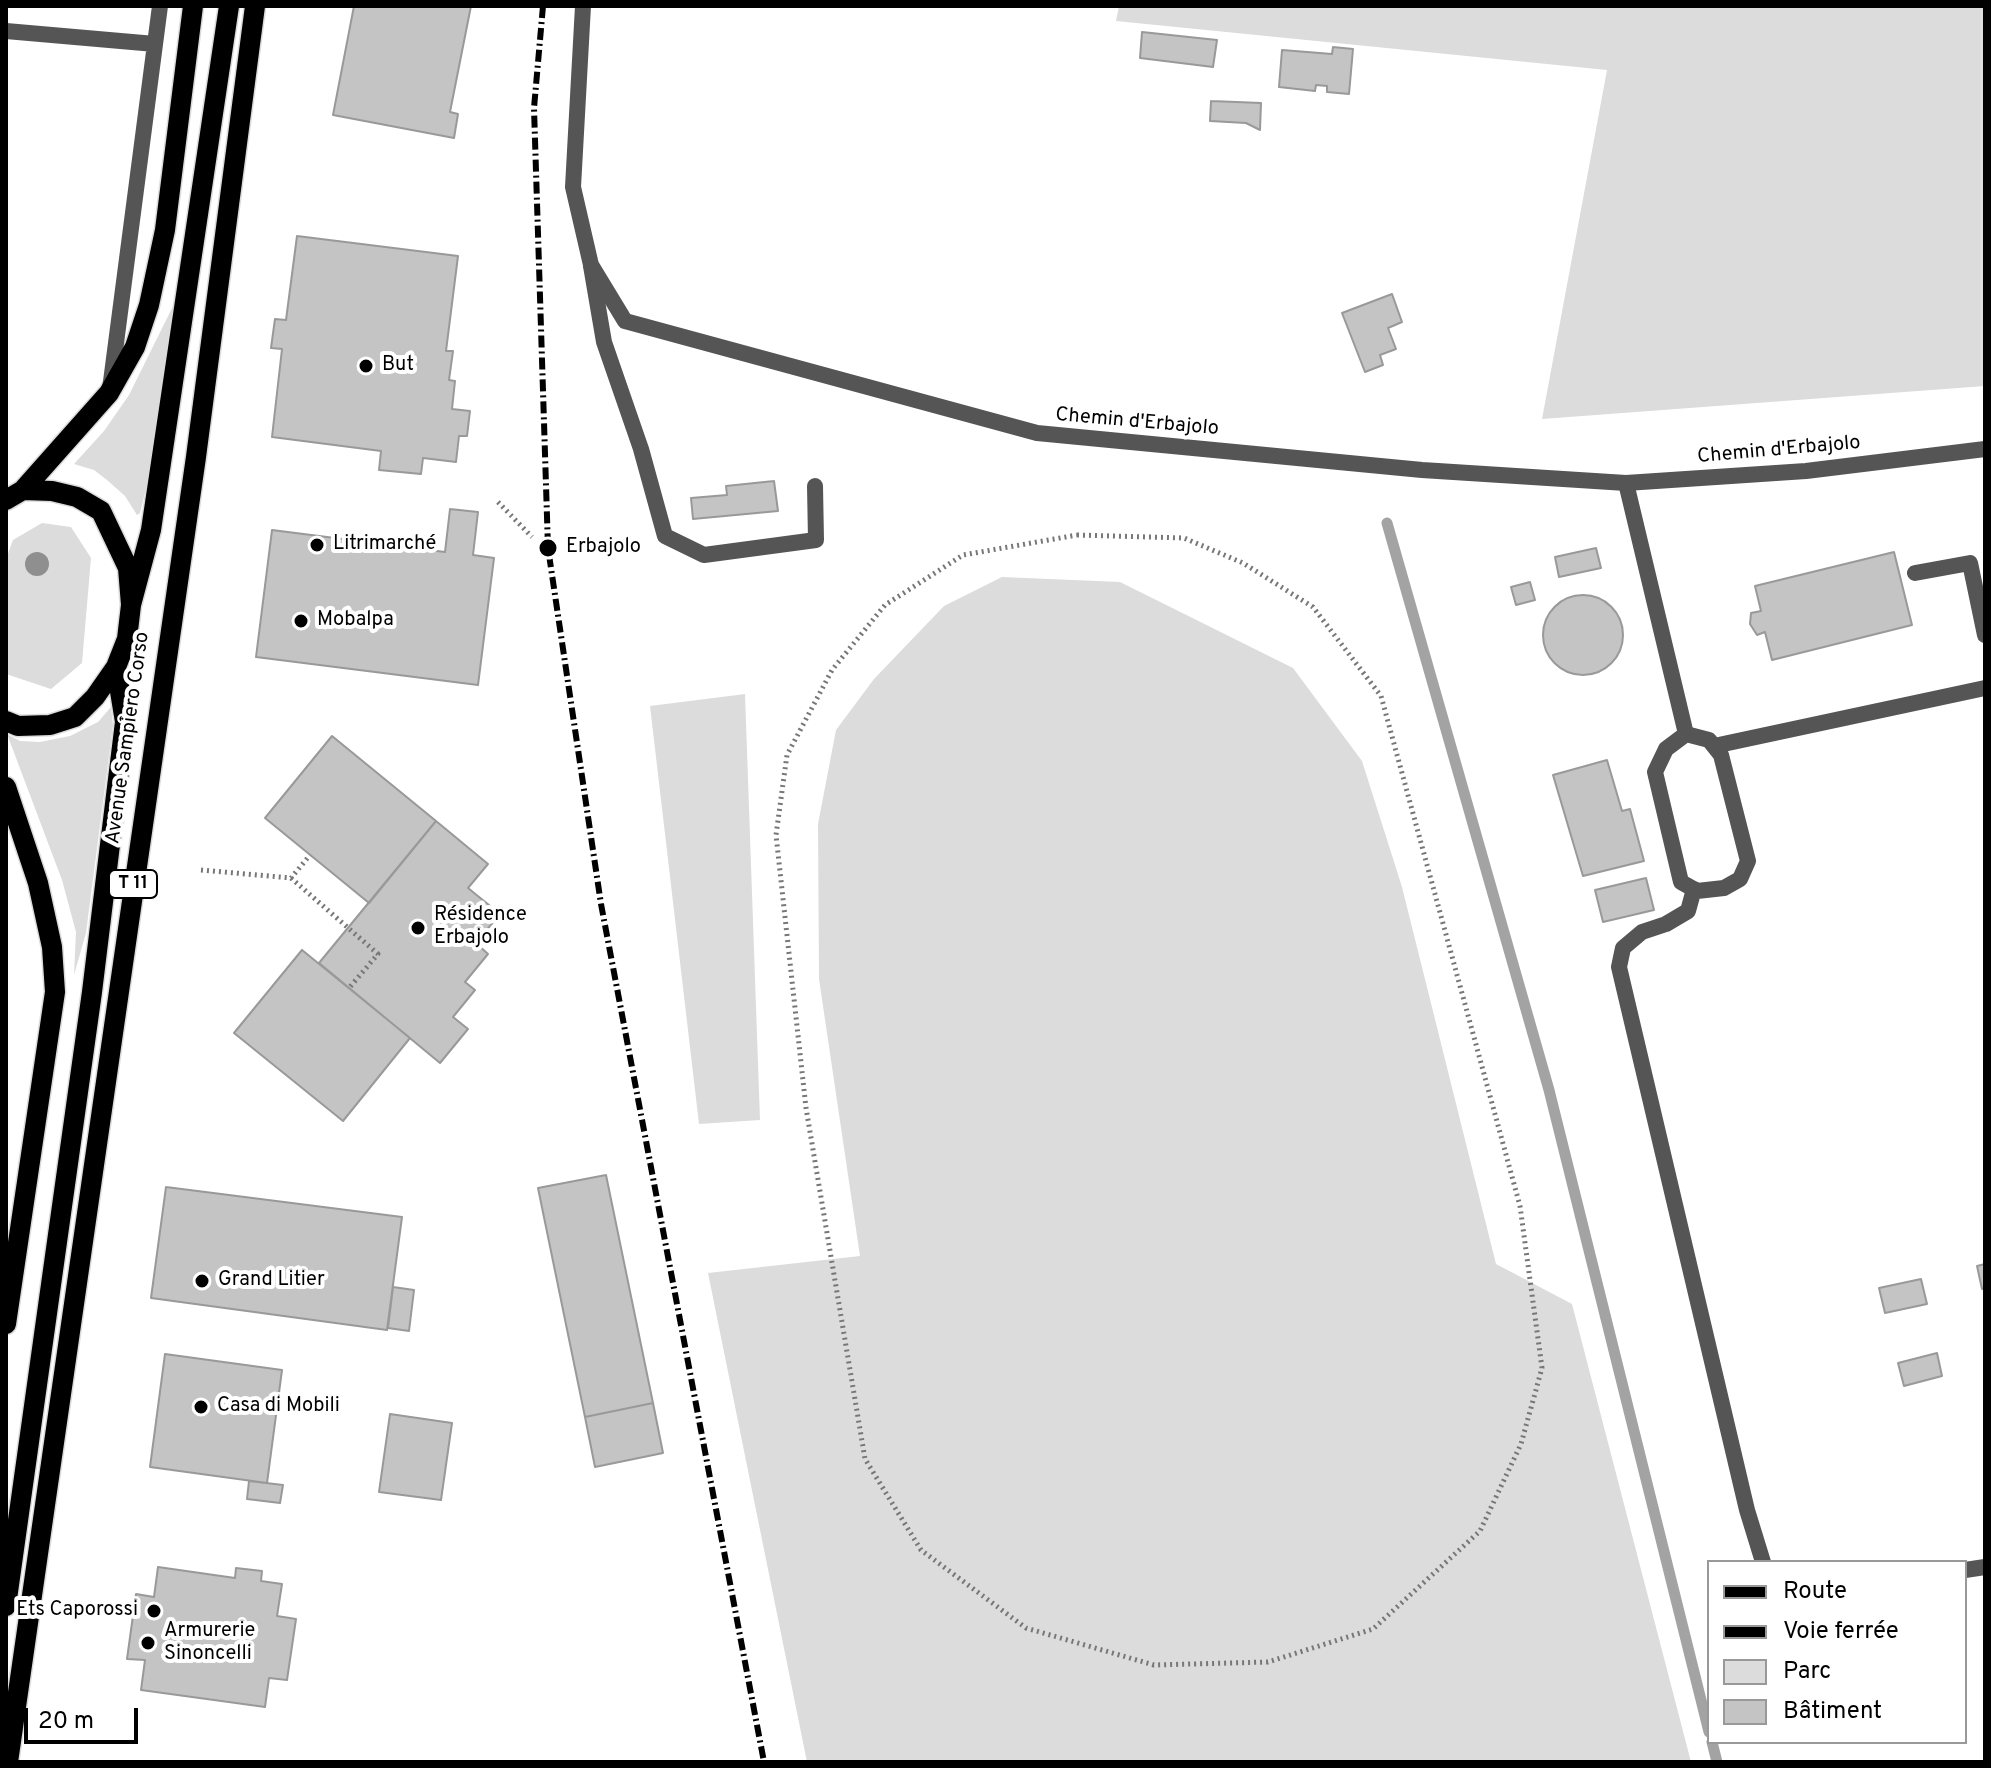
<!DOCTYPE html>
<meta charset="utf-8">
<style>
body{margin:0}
#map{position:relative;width:1991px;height:1768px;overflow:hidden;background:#fff;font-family:Overpass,sans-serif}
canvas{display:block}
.frame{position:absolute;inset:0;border:8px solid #000;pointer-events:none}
.legend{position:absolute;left:1707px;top:1560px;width:260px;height:184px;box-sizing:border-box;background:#fff;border:2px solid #999;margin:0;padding:10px 14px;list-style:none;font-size:24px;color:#000}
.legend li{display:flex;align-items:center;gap:16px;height:40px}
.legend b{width:40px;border:2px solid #999}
.scale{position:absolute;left:24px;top:1708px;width:114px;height:36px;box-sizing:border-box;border:4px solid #000;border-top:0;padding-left:10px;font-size:24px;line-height:28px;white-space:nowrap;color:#000;-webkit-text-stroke:6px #fff;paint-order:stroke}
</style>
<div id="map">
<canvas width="1991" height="1768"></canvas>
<div class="frame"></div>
<ul class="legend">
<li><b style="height:10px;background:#000"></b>Route</li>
<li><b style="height:10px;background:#000"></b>Voie ferrée</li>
<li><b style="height:22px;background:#dcdcdc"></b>Parc</li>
<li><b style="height:22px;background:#c4c4c4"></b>Bâtiment</li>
</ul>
<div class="scale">20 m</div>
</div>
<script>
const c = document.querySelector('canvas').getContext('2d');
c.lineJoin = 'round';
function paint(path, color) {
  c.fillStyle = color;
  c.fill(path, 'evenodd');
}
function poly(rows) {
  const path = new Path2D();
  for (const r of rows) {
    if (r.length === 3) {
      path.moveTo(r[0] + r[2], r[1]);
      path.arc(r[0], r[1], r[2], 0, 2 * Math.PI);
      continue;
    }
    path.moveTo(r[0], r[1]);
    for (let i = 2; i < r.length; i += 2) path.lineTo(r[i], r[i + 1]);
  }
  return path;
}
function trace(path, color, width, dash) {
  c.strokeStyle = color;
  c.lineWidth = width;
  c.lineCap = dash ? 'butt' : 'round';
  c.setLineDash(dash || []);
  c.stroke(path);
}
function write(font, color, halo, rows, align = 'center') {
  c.font = font + ' Overpass,sans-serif';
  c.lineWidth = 8;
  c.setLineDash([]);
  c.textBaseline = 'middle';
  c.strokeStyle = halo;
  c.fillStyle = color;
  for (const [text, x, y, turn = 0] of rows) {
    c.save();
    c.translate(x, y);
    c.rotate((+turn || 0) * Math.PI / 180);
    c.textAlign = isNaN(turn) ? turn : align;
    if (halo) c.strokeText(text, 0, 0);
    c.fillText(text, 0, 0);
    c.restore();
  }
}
paint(poly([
 [1119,6,1985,6,1985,386,1542,419,1607,70,1116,21],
 [175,302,150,472,140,513,137,515,125,496,107,480,94,470,74,464,104,431,129,395],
 [42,523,71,527,91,558,82,663,51,689,6,674,6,559,13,540],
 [1002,577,1120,582,1293,668,1362,761,1402,887,1496,1264,1572,1304,1691,1762,807,1762,708,1273,860,1256,819,979,818,824,836,730,874,679,944,606],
 [745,694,760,1120,699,1124,650,706],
 [111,707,113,725,86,933,74,975,76,932,62,880,7,734,20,741,40,742,70,736,98,722]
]), '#dcdcdc');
trace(poly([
 [1387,523,1549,1090,1709,1732],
 [1712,1742,1717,1762]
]), '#a3a3a3', 11);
const building = poly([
 [354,6,471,6,450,112,458,114,454,138,333,115,354,6],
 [1142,32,1217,40,1213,67,1140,58,1142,32],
 [1333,47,1353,49,1349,94,1327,92,1327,86,1316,85,1315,91,1279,87,1282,50,1332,54,1333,47],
 [1211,101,1261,103,1260,130,1246,123,1210,121,1211,101],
 [297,236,458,256,446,351,453,351,449,380,455,381,452,409,470,411,467,436,459,436,456,462,423,458,421,474,379,470,381,451,272,437,282,349,271,348,275,319,286,320,297,236],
 [1392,294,1402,322,1388,328,1396,349,1380,355,1383,365,1365,372,1342,313,1392,294],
 [774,481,778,511,693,519,691,498,727,495,726,486,774,481],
 [450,509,478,512,473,555,494,558,478,685,256,657,272,530,445,552,450,509],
 [1596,548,1601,568,1559,577,1555,557,1596,548],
 [1894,552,1912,625,1772,660,1765,632,1757,635,1750,624,1751,613,1761,611,1755,586,1894,552],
 [1530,582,1535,600,1516,605,1511,587,1530,582],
 [1583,635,40],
 [332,736,436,821,369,903,265,818,332,736],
 [1607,760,1622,811,1630,809,1644,861,1583,876,1553,775,1607,760],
 [436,821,488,864,468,888,500,914,476,943,488,954,465,982,475,990,453,1017,468,1029,440,1063,319,963,436,821],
 [1646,878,1654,910,1603,922,1595,890,1646,878],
 [302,950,410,1038,343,1121,234,1033,302,950],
 [606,1175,653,1403,585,1417,538,1188,606,1175],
 [166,1187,402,1217,387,1330,151,1298,166,1187],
 [1985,1264,1985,1288,1982,1289,1977,1266,1985,1264],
 [1921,1279,1927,1304,1885,1313,1879,1288,1921,1279],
 [393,1287,414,1290,409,1331,388,1328,393,1287],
 [1937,1353,1942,1376,1904,1386,1898,1363,1937,1353],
 [165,1354,282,1370,267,1483,150,1467,165,1354],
 [653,1403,663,1453,595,1467,585,1417,653,1403],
 [390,1414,452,1423,441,1500,379,1492,390,1414],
 [249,1481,283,1485,280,1503,247,1499,249,1481],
 [158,1567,235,1578,236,1568,262,1571,261,1581,282,1584,277,1616,296,1619,287,1680,269,1678,265,1707,141,1690,145,1660,127,1659,136,1594,154,1597,158,1567]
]);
paint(building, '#c4c4c4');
trace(building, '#999', 2);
const primary = poly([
 [23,490,109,393,135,347,149,305,165,230,193,6],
 [6,500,23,490,52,491,77,497,101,511,128,568,131,605,127,639,116,667,95,697,75,717,50,725,18,726,6,721],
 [131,605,151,530,229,6],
 [6,787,38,883,52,947,55,992,6,1324],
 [6,1606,92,992,125,722,116,667],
 [8,1762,196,457,255,6]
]);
trace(primary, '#dbdbdb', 23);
trace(poly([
 [498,502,532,537],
 [1077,535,1184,538,1243,563,1313,607,1381,696,1520,1206,1542,1368,1521,1444,1480,1531,1373,1629,1268,1662,1154,1665,1026,1628,921,1550,865,1459,806,1108,776,835,787,755,832,670,885,605,963,555,1077,535],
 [201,870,291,878,310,855],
 [291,878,378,954,349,988]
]), '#777', 5, [2, 4]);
trace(poly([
 [591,266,604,342,641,449,665,536,704,555,816,540,815,486],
 [1626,483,1686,734,1709,740,1721,755,1748,861,1740,879,1724,888,1697,891,1681,882,1655,772,1666,749,1686,734],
 [1915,573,1970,563,1985,635],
 [1714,746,1985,688],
 [1694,889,1688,911,1666,924,1642,932,1623,948,1619,967,1747,1510,1763,1562],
 [1965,1570,1985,1567]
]), '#555', 16);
trace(poly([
 [583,6,573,187,591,265,625,321,1037,433,1422,470,1626,483,1806,471,1985,449],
 [6,31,155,44],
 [110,389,160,6]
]), '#555', 16);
trace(primary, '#000', 20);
trace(poly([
 [543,6,534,108,548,548,601,904,764,1762]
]), '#000', 6, [12, 4, 2, 4]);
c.fillStyle = '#8f8f8f';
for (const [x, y] of [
 [37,564]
]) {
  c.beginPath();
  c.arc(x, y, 12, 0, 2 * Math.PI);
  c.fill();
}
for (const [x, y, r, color] of [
 [366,366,8,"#000"],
 [317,545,8,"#000"],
 [548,548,10,"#000"],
 [301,621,8,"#000"],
 [418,928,8,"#000"],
 [202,1281,8,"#000"],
 [201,1407,8,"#000"],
 [154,1611,8,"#000"],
 [148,1643,8,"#000"]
]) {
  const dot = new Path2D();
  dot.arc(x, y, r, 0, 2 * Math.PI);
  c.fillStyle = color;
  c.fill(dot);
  trace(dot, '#fff', 3);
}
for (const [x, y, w] of [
 [133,884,48]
]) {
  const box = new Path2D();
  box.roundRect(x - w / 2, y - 14, w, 28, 6);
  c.fillStyle = '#fff';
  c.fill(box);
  trace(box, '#000', 2);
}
write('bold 18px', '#000', null, [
 ["T 11",133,884]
]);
write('20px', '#000', '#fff', [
 ["But",382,366],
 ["Litrimarché",333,545],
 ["Erbajolo",566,548],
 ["Mobalpa",317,621],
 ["Résidence",434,916],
 ["Erbajolo",434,939],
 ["Grand Litier",218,1281],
 ["Casa di Mobili",217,1407],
 ["Ets Caporossi",138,1611,"right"],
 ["Armurerie",164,1632],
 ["Sinoncelli",164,1655]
], 'left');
write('20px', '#000', '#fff', [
 ["Chemin d'Erbajolo",1137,423,5],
 ["Chemin d'Erbajolo",1779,451,-5],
 ["Avenue Sampiero Corso",129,738,-82]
]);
</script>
